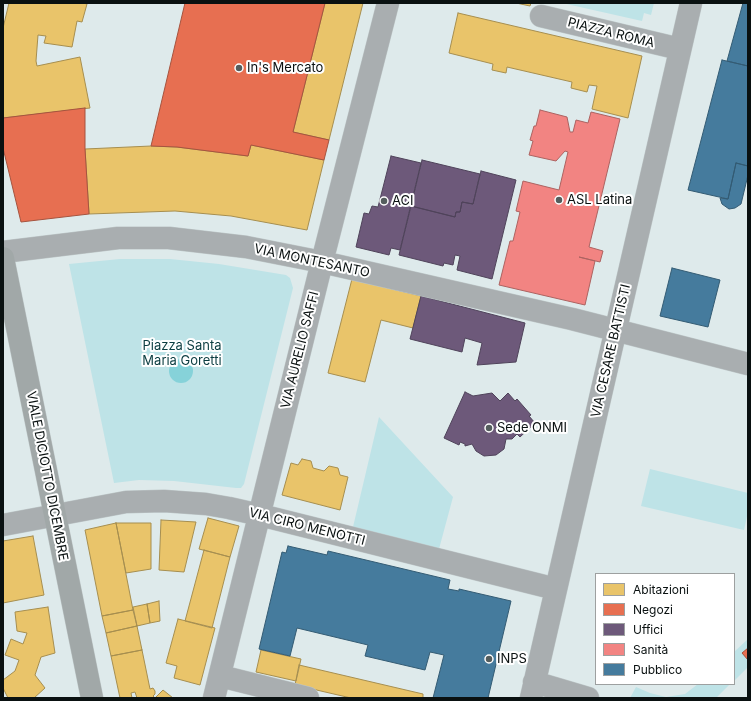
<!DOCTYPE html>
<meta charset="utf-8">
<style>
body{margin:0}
#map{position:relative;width:751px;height:701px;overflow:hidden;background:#deeaeb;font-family:Inter,sans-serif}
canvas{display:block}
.frame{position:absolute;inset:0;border:4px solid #0a1111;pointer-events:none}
.legend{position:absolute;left:595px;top:573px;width:140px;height:112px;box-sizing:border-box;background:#fff;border:1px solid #9da0a0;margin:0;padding:5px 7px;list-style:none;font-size:12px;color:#0a1111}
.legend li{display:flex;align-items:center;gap:8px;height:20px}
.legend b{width:20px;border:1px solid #9da0a0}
</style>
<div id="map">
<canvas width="751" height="701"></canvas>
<div class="frame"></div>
<ul class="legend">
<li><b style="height:11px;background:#e9c46a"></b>Abitazioni</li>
<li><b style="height:11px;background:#e76f51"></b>Negozi</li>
<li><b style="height:11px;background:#6d597a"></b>Uffici</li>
<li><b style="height:11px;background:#f28482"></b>Sanità</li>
<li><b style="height:11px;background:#457b9d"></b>Pubblico</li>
</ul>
</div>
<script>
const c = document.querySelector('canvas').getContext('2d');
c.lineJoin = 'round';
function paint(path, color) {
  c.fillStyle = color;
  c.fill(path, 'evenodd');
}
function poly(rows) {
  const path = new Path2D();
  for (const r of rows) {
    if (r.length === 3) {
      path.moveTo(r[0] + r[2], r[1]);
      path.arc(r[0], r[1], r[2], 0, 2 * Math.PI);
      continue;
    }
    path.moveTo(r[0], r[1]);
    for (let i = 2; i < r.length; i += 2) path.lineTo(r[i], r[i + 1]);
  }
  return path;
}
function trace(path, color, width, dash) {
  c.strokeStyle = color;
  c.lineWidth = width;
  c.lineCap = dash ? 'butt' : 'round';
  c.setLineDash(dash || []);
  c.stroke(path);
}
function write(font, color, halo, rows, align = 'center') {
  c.font = font + ' Inter,sans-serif';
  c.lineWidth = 4;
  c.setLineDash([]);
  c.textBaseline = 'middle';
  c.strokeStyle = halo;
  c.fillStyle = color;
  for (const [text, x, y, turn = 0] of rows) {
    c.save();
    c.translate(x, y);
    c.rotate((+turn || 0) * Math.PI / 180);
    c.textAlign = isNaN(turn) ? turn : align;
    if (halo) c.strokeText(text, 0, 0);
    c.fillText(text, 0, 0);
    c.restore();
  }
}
paint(poly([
 [562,3,654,3,651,15,644,13,642,21],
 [120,259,170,259,219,264,286,275,290,278,293,288,244,484,241,488,236,488,174,481,139,480,114,483,69,264],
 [379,417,453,497,439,549,353,527],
 [650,469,748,493,748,512,744,530,641,506],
 [748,639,748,667,734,681,734,652],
 [698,684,730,684,716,698,630,698,636,687,650,693,666,697,685,694]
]), '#bee3e7');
paint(poly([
 [181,371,12]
]), '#86d2d9');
const homes = poly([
 [9,3,83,3,87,4,82,22,77,21,72,47,44,43,46,36,38,35,36,61,37,66,80,57,90,108,3,118,3,28,9,3],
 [325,3,363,3,329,140,293,132,325,3],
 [516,3,531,3,530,6,516,3],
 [458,13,642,56,628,118,592,109,597,86,589,85,587,92,571,88,572,82,507,67,506,73,492,70,493,64,449,53,458,13],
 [251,145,324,160,307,230,231,216,175,211,89,214,85,149,151,146,177,147,248,156,251,145],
 [352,279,421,296,413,328,381,320,365,382,328,373,352,279],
 [302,459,311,461,313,468,324,471,329,466,338,468,340,475,348,477,340,510,282,495,291,463,298,465,302,459],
 [208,518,239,526,230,557,199,549,208,518],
 [161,520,196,522,184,572,159,570,161,520],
 [116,523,133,610,102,616,85,530,116,523],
 [116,523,151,523,151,569,126,573,116,523],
 [33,536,44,595,3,603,3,541,33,536],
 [204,550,230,557,212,628,185,621,204,550],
 [159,601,160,621,150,623,147,604,159,601],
 [147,604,150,623,137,626,133,607,147,604],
 [48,607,55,653,41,657,35,675,45,688,34,698,8,698,3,688,3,680,15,671,19,660,5,655,11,639,23,644,27,633,17,631,15,612,48,607],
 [133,610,137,626,106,633,102,616,133,610],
 [178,619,215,628,200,685,174,678,177,666,166,663,178,619],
 [137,626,142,650,111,656,106,633,137,626],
 [142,650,150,689,153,688,155,691,155,694,153,696,155,698,163,690,173,698,137,698,135,692,131,693,132,698,120,698,111,656,142,650],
 [261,650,301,659,296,681,256,672,261,650],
 [299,665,423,694,423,698,351,698,295,685,299,665]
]);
paint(homes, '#e9c46a');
trace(homes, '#a68e4f', 1);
const shops = poly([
 [185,3,325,3,293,132,329,140,324,160,251,145,248,156,177,147,151,146,185,3],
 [85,108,85,149,89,214,21,222,3,148,3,118,85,108],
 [748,648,748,660,742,653,748,648]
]);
paint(shops, '#e76f51');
trace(shops, '#a5533e', 1);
const offices = poly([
 [391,156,421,163,400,250,391,248,389,255,356,247,364,213,369,214,372,206,378,207,391,156],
 [422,160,480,174,473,204,462,202,460,212,456,212,455,217,411,206,422,160],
 [481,171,516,180,492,279,457,270,460,256,455,255,453,265,444,263,443,266,399,255,411,206,455,217,456,212,460,212,462,202,473,204,481,171],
 [421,296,525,323,516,362,477,365,482,343,465,338,462,352,410,339,421,296],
 [465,392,473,396,492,393,500,401,508,393,515,401,517,399,531,415,529,416,535,423,520,437,517,434,512,439,506,439,504,449,496,455,484,456,476,451,472,444,465,446,465,444,460,442,459,445,444,438,465,392]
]);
paint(offices, '#6d597a');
trace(offices, '#4f435a', 1);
const health = poly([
 [540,110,567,117,570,132,573,132,576,120,588,123,591,112,620,119,589,247,603,251,600,262,579,257,595,261,585,305,499,285,510,241,513,241,520,212,516,211,523,181,559,190,568,152,565,151,556,161,529,155,533,141,530,140,534,126,536,126,540,110]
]);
paint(health, '#f28482');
trace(health, '#ac6260', 1);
const public = poly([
 [743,3,748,3,748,66,727,61,743,3],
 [722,60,748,66,748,166,736,163,728,199,688,190,722,60],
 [736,163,748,166,748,175,741,204,735,208,729,209,722,204,720,198,728,199,736,163],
 [672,268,720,280,708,327,660,316,672,268],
 [288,546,327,555,328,551,450,580,448,589,459,591,459,589,511,601,488,698,433,698,444,655,430,652,425,670,365,656,368,645,297,628,290,656,259,649,282,552,286,553,288,546]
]);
paint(public, '#457b9d');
trace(public, '#335b73', 1);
const minor = poly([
 [541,16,680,49],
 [3,252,118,238,169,238,246,247,322,262,572,319,748,364],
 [3,525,126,502,164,501,206,504,229,508,260,515,556,589],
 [220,676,308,698],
 [534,682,588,698],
 [214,698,322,262,388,3],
 [531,698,691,3]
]);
const major = poly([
 [3,258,92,698]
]);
trace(minor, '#bdc6c7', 23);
trace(major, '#bdc6c7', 23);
trace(minor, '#a9aeb0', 22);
trace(major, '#a1a8a8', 22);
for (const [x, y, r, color] of [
 [239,68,4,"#545d5d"],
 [559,200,4,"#545d5d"],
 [384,201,4,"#545d5d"],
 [489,428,4,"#545d5d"],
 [489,659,4,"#545d5d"]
]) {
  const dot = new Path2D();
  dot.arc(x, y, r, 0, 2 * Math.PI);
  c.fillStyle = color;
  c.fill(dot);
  trace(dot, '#fff', 1.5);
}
write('13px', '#0a1111', '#fff', [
 ["PIAZZA ROMA",611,33,14],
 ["VIA MONTESANTO",312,261,12],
 ["VIA AURELIO SAFFI",300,350,-76],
 ["VIA CESARE BATTISTI",611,351,-77],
 ["VIALE DICIOTTO DICEMBRE",47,476,79],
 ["VIA CIRO MENOTTI",307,527,14]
]);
write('13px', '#0a1111', '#fff', [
 ["In's Mercato",247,68],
 ["ASL Latina",567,200],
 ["ACI",392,201],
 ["Sede ONMI",497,428],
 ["INPS",497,659]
], 'left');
write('13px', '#0b3d41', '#fff', [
 ["Piazza Santa",182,346],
 ["Maria Goretti",182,361]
]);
</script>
